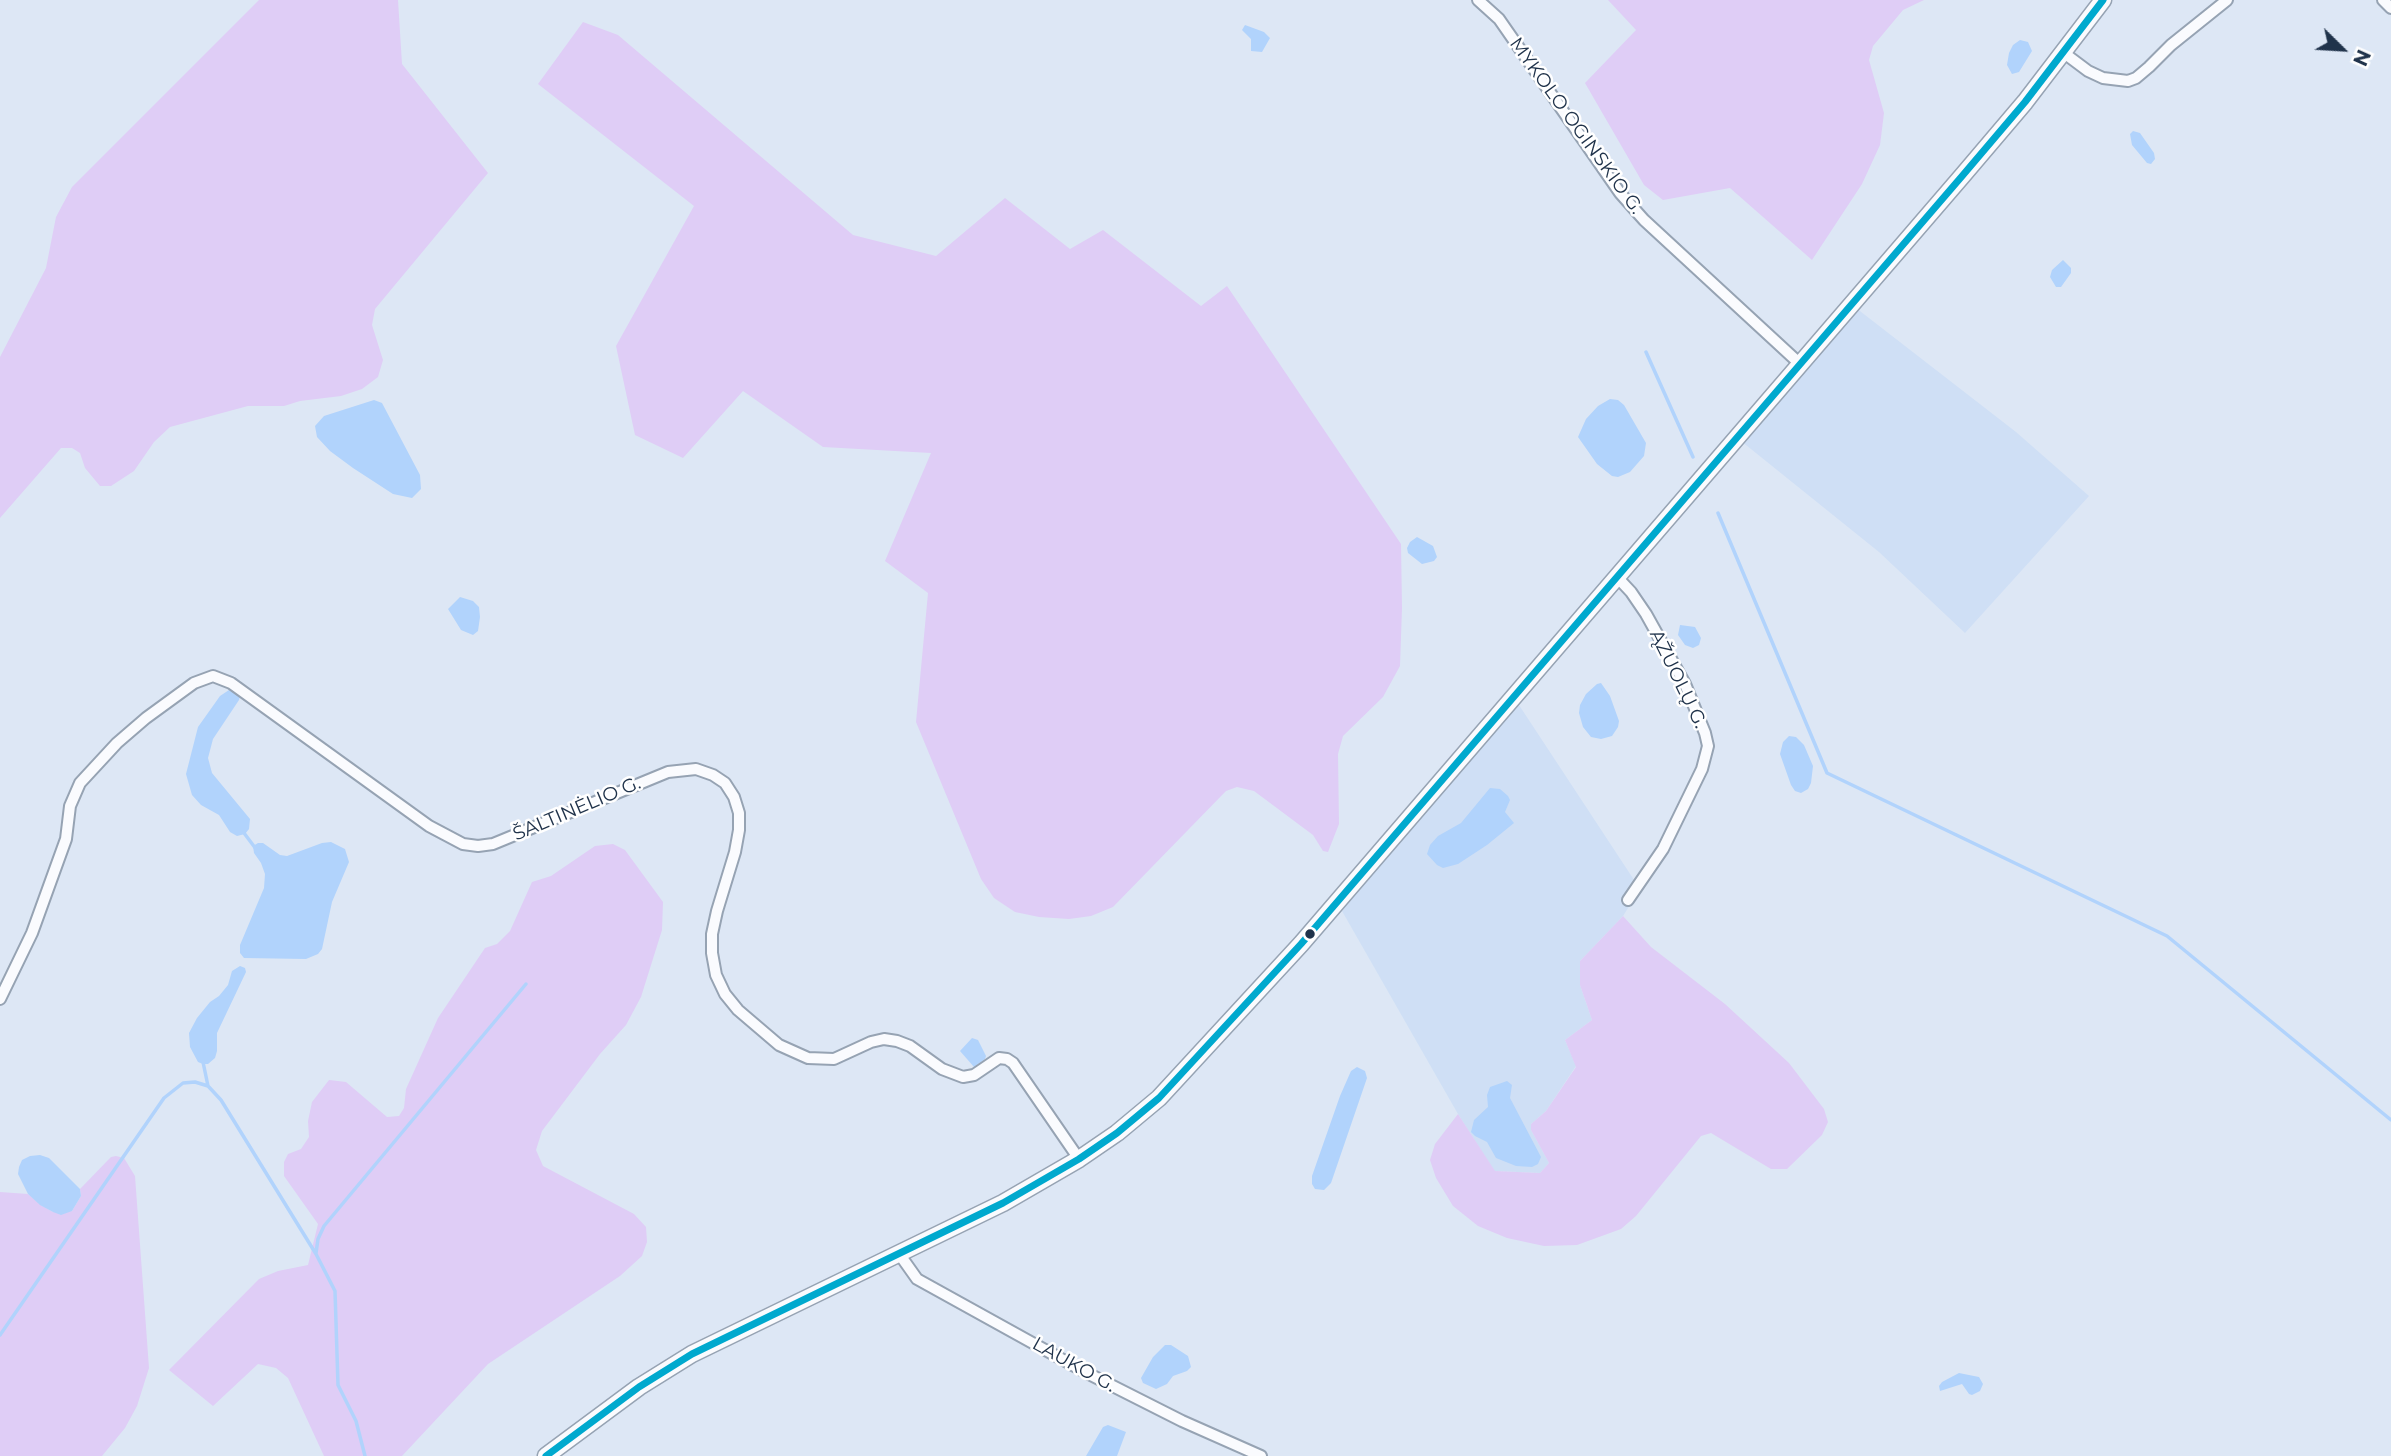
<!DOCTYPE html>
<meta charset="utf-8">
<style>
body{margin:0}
#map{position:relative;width:2391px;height:1456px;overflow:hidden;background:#dde7f5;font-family:Montserrat,sans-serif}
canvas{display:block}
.north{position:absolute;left:2307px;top:14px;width:70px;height:70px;-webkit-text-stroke:5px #fff;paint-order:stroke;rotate:114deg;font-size:19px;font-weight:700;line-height:28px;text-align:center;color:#20334b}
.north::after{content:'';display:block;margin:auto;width:24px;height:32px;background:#20334b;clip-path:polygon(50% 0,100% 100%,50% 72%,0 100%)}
</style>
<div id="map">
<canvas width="2391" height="1456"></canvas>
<div class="north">N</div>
</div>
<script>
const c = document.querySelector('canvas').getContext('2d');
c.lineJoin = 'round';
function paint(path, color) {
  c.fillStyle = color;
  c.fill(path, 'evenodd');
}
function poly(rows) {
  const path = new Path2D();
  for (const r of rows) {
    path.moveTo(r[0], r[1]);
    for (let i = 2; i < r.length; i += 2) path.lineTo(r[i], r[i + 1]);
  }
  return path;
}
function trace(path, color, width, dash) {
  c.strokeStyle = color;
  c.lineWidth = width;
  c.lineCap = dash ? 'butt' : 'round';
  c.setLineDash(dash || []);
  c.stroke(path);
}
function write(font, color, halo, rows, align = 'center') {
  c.font = font + ' Montserrat,sans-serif';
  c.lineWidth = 5;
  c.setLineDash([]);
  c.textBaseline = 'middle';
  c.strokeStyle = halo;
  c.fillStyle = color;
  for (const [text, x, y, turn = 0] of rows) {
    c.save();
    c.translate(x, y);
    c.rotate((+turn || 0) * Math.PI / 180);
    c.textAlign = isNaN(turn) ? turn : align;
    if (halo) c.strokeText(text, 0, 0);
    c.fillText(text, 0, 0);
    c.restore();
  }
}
paint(poly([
 [1856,308,2016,432,2089,496,1965,633,1879,552,1741,441],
 [1517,702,1640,889,1623,916,1580,961,1580,985,1592,1020,1565,1040,1576,1066,1546,1111,1531,1124,1531,1130,1549,1163,1540,1173,1494,1171,1458,1114,1342,911]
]), '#cfdff5');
paint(poly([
 [259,0,398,0,402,64,488,173,375,309,372,325,383,360,378,377,362,389,341,396,300,401,284,406,248,406,170,427,154,442,134,471,111,486,100,486,85,468,80,453,72,448,61,448,0,518,0,357,46,268,56,217,72,187],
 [1608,0,1924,0,1903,10,1873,46,1869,60,1884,113,1880,145,1862,184,1812,260,1730,188,1663,200,1644,185,1585,83,1636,30],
 [583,22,618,35,853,235,936,256,1005,198,1070,249,1103,230,1201,306,1227,286,1401,544,1402,608,1400,666,1383,697,1343,736,1338,754,1339,824,1328,852,1323,851,1313,835,1254,791,1237,787,1226,791,1113,907,1091,916,1069,919,1039,917,1015,912,994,898,981,879,916,722,928,593,885,561,931,453,823,447,743,391,683,458,635,435,616,346,694,206,538,84],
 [613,844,625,850,663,902,662,930,641,997,626,1025,600,1054,542,1131,536,1150,543,1166,634,1214,646,1227,647,1242,642,1256,620,1276,488,1364,402,1456,324,1456,288,1378,276,1368,258,1364,213,1406,169,1370,259,1279,278,1271,308,1265,318,1224,284,1176,284,1162,288,1154,301,1149,309,1137,308,1121,312,1102,329,1080,346,1082,387,1117,399,1116,404,1108,406,1089,438,1018,485,948,497,944,510,931,532,882,551,876,595,846],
 [1623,916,1651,947,1725,1004,1789,1063,1824,1109,1828,1122,1822,1135,1787,1169,1771,1169,1711,1133,1701,1136,1636,1216,1621,1229,1577,1245,1544,1246,1507,1238,1478,1226,1453,1206,1436,1178,1430,1160,1435,1144,1458,1114,1495,1171,1540,1173,1549,1163,1531,1130,1531,1124,1546,1111,1576,1067,1565,1040,1592,1020,1580,985,1580,961],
 [116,1156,124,1158,135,1176,149,1368,137,1406,125,1428,102,1456,0,1456,0,1192,28,1194,41,1205,53,1212,72,1211,81,1196,80,1189,111,1157]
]), '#dfcdf6');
paint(poly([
 [1245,25,1264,32,1270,38,1262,52,1251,51,1251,39,1242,30],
 [2020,40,2028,42,2032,51,2019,72,2012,74,2007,65,2009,53,2013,45],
 [2133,131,2140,133,2154,153,2155,159,2151,164,2147,163,2132,145,2130,134],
 [2063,260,2071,268,2071,273,2061,287,2056,287,2050,277,2052,270],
 [1610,399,1618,400,1624,405,1646,443,1644,456,1630,472,1618,477,1612,476,1597,464,1578,437,1586,419,1598,406],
 [374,400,382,403,420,475,421,489,412,498,393,494,353,468,330,451,317,437,315,426,324,416],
 [1417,537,1433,546,1437,557,1434,561,1422,564,1408,553,1407,548,1410,542],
 [460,597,473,601,479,607,480,617,478,631,473,635,461,630,448,609],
 [1680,625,1695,627,1701,638,1699,645,1693,648,1685,645,1678,635],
 [1601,683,1610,696,1619,721,1618,727,1612,736,1601,739,1591,737,1583,727,1579,713,1580,705,1586,694,1597,684],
 [229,690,240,696,239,700,213,739,208,758,212,773,250,819,249,829,245,834,237,836,230,832,219,815,201,805,192,795,186,774,198,727,220,696],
 [1789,736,1796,737,1804,745,1813,766,1811,783,1808,789,1801,793,1795,791,1791,785,1780,754,1783,742],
 [1490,788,1500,789,1508,796,1510,800,1505,812,1514,823,1487,845,1458,864,1443,868,1437,865,1427,854,1430,845,1438,836,1461,823],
 [331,842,345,849,349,862,332,902,322,949,318,954,306,959,244,958,240,953,240,945,264,888,265,874,261,863,254,853,253,846,258,843,263,843,280,855,287,856,322,843],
 [240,966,245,968,246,972,217,1033,217,1051,215,1058,208,1064,203,1064,198,1062,190,1047,189,1033,197,1018,210,1002,219,996,228,985,232,971],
 [972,1038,978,1040,986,1056,985,1059,974,1067,960,1051],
 [1357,1067,1365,1071,1367,1078,1331,1183,1324,1190,1315,1189,1312,1184,1312,1176,1340,1096,1351,1071],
 [1507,1081,1512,1085,1510,1098,1541,1157,1538,1164,1532,1167,1516,1166,1496,1158,1487,1142,1475,1136,1471,1132,1474,1120,1488,1107,1487,1095,1490,1087],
 [40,1155,49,1158,80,1189,81,1196,72,1211,61,1215,53,1212,40,1205,28,1194,18,1174,19,1167,22,1160,30,1156],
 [1165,1345,1171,1345,1188,1356,1191,1367,1187,1371,1173,1376,1167,1384,1156,1389,1143,1383,1141,1378,1153,1357],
 [1959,1373,1979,1377,1983,1384,1980,1391,1972,1395,1969,1394,1962,1384,1940,1391,1939,1386,1942,1382],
 [1108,1425,1126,1432,1117,1456,1086,1456,1103,1427]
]), '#b1d3fc');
trace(poly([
 [1646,352,1693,457],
 [1718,513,1827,773,2167,936,2391,1120],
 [244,833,256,849],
 [203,1062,208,1086,221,1100,316,1254,335,1291,338,1385,356,1421,365,1456],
 [316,1253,318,1239,324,1226,526,984],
 [0,1335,164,1098,183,1083,195,1082,208,1086]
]), '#b1d3fc', 3.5);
const minor = poly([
 [1478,0,1499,19,1620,193,1644,220,1799,363],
 [2383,0,2391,8],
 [2064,53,2088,71,2103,78,2128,81,2136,78,2149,67,2171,45,2227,0],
 [1616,576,1631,592,1646,614,1685,684,1705,733,1708,746,1702,769,1663,849,1628,900],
 [0,999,32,933,66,839,70,806,80,783,117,743,146,718,194,683,213,676,231,683,429,826,463,844,478,846,493,844,668,772,696,769,713,775,725,783,734,797,739,813,739,830,735,852,717,911,712,934,712,953,716,975,725,994,738,1010,779,1045,808,1058,834,1059,871,1042,884,1039,897,1041,910,1046,942,1069,963,1077,974,1075,999,1058,1007,1059,1013,1063,1079,1159],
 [900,1255,917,1279,1085,1372,1182,1421,1261,1456]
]);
const secondary = poly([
 [546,1456,639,1387,692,1354,1003,1203,1079,1159,1117,1133,1159,1098,1301,944,1963,175,2025,102,2103,0]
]);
trace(minor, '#96a3b3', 14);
trace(secondary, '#96a3b3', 19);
trace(minor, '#fafbfe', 10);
trace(secondary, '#fafbfe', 16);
trace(poly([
 [546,1456,639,1387,692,1354,1003,1203,1079,1159,1117,1133,1159,1098,1301,944,1963,175,2025,102,2103,0]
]), '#00a9ce', 7);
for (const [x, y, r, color] of [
 [1310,934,6,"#20334b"]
]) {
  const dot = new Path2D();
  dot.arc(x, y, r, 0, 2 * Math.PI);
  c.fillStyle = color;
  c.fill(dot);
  trace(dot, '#fff', 2.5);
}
write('19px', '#20334b', '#fff', [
 ["MYKOLO OGINSKIO G.",1576,126,54],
 ["ĄŽUOLŲ G.",1678,679,64],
 ["ŠALTINĖLIO G.",577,809,-23],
 ["LAUKO G.",1074,1365,29]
]);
</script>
